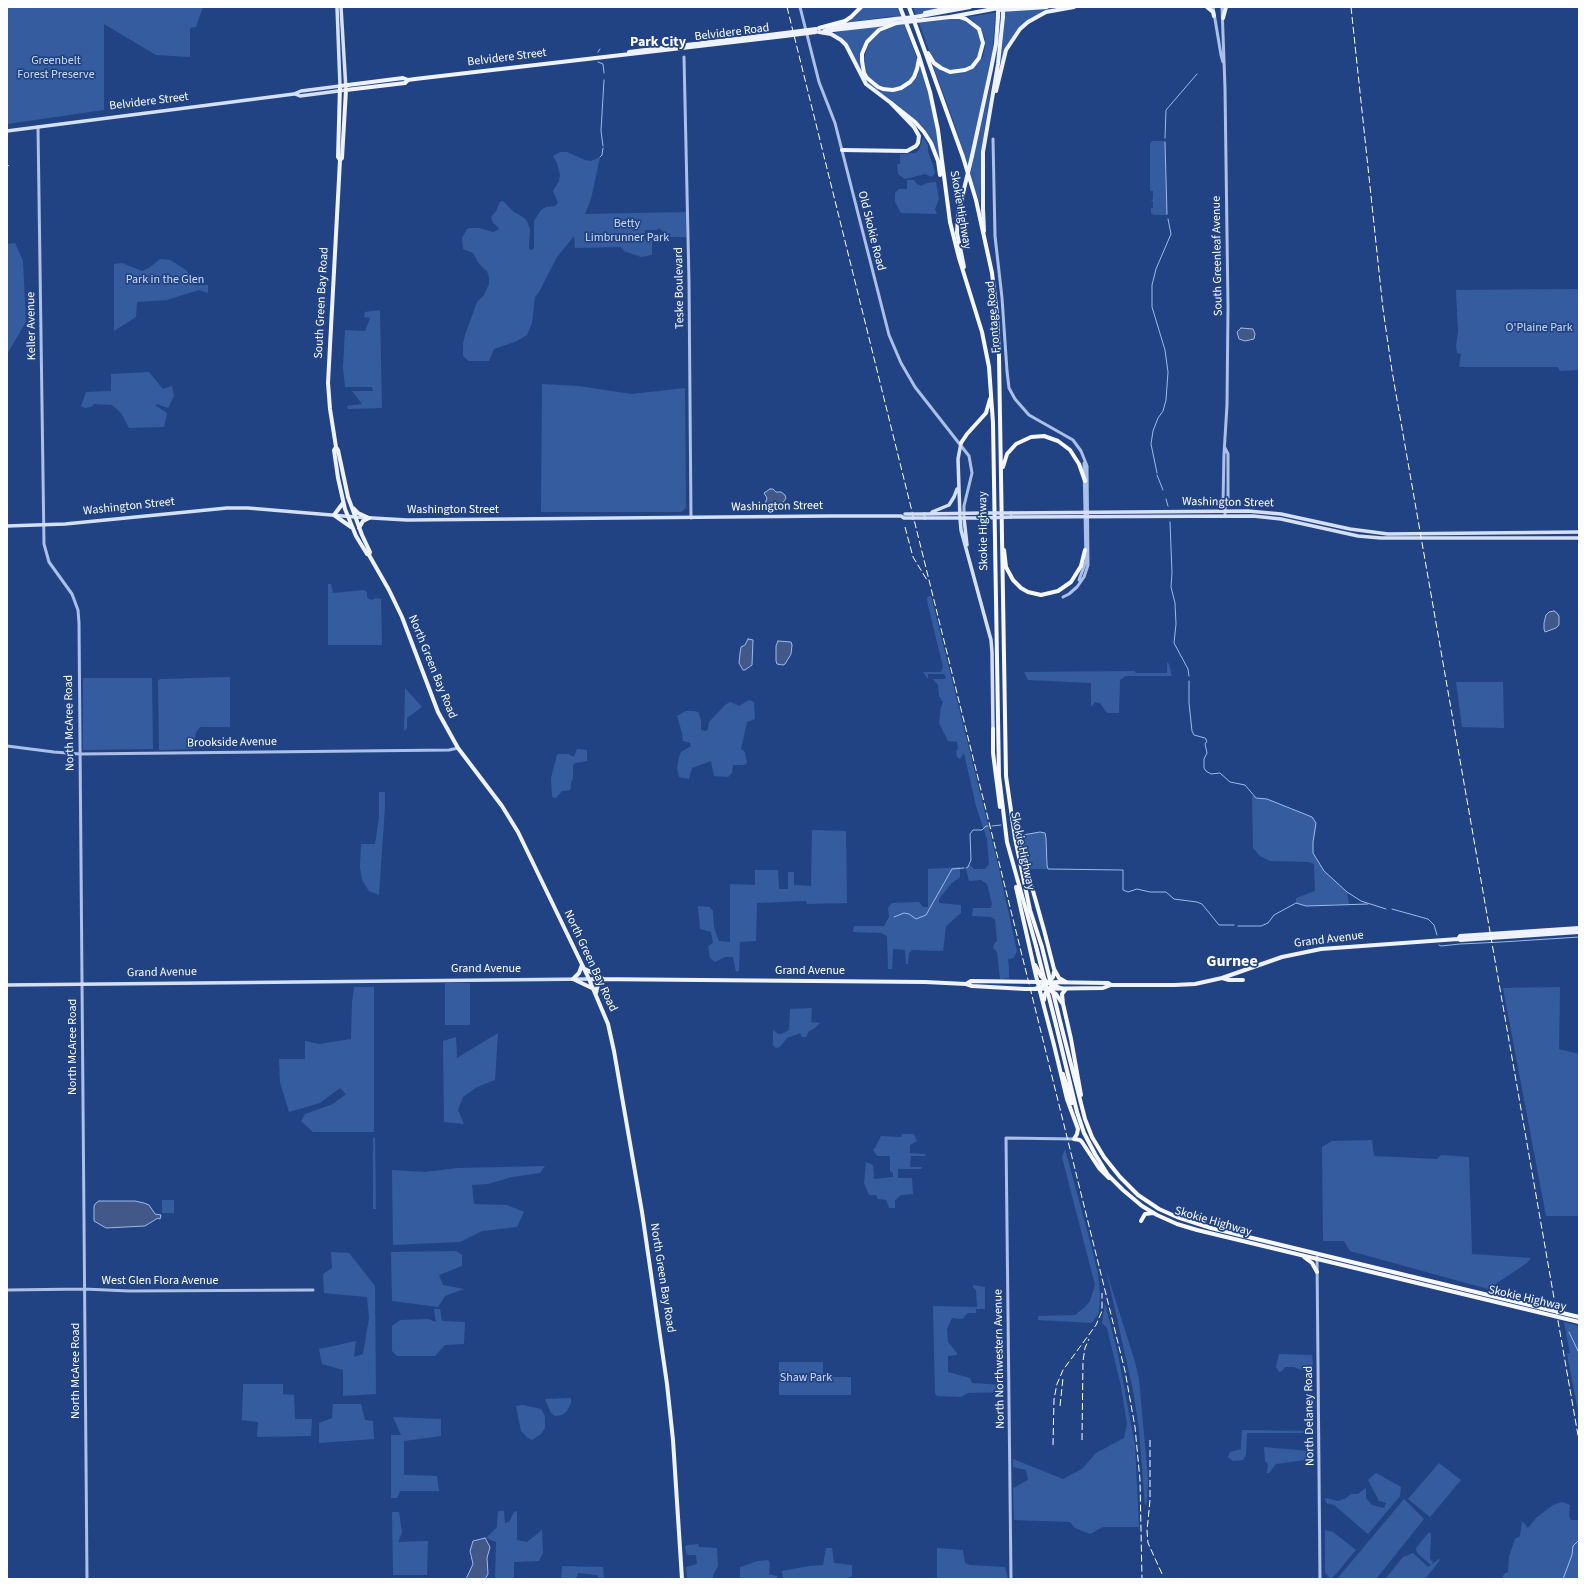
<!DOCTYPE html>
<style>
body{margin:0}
#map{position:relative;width:1586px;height:1586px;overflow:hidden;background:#224383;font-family:"Source Sans 3",sans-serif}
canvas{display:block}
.frame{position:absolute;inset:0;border:8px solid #fff;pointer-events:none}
</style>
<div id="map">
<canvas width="1586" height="1586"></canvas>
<div class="frame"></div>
</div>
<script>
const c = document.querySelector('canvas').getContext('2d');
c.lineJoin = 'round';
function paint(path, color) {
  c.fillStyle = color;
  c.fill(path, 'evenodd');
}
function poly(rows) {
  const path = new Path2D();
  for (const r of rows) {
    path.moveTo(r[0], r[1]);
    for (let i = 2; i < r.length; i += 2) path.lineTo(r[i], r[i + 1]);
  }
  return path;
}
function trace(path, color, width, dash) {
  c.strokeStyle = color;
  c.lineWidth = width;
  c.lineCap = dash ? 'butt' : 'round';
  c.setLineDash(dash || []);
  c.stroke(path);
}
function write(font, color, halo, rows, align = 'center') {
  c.font = font + ' "Source Sans 3",sans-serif';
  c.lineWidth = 3.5;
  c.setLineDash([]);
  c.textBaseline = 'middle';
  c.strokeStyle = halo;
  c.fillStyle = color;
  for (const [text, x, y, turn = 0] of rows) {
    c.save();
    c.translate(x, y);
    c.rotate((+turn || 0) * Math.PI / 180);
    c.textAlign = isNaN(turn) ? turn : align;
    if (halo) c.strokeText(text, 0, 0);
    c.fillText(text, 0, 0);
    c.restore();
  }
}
paint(poly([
 [7,7,203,7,196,27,190,28,190,57,156,55,104,24,104,110,7,124],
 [863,7,898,7,917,59,914,74,906,84,896,88,881,87,867,76,864,69,864,59,868,45,879,32,896,26,893,16,843,23,856,16],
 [913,7,945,7,941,9,923,12,927,22,955,18,964,19,977,28,982,43,976,62,966,69,950,71,937,64,929,50],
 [1054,8,1018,29,1007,46,1000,67,1005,18,995,19,992,54,971,153,973,159,993,75,984,132,980,204,953,120,929,55,938,68,942,71,952,74,965,72,972,69,977,64,983,57,985,47,985,39,981,29,969,17,993,13],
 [887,25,873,34,862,56,868,81,881,90,904,88,920,66,926,81,935,123,942,173,938,155,928,134,923,127,868,84,843,39,834,33,848,30],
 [923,137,928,145,928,152,933,165,935,173,932,177,925,174,905,179,898,174,897,164,900,164,900,154,915,153,919,150],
 [1152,141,1165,141,1167,215,1154,215,1151,213,1151,208,1153,208,1153,201,1151,201,1153,199,1153,191,1150,191,1150,144],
 [560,152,567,152,585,160,591,161,600,157,591,199,585,214,686,212,686,237,669,237,659,228,657,230,645,230,645,240,652,240,652,255,641,257,624,251,621,247,575,248,574,236,557,257,539,292,535,297,532,323,527,335,517,341,494,349,489,361,469,361,463,356,463,344,465,335,477,302,484,295,489,284,489,277,487,271,483,268,478,262,473,253,463,249,462,238,467,229,470,228,479,228,493,232,498,230,499,228,493,223,491,217,496,211,500,202,503,201,514,212,523,217,527,221,530,229,529,248,530,250,532,250,534,248,534,221,541,210,546,207,555,206,558,203,553,191,559,181,560,175,557,163,553,156],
 [907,180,914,180,917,184,921,186,927,183,936,182,939,199,935,209,937,214,901,213,895,202,895,193,899,189,907,189],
 [15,243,23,261,26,322,7,354,7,244],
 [160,259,170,260,186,270,189,274,191,282,194,285,208,285,208,293,199,290,167,300,137,302,136,317,114,331,114,264,122,263,142,271,149,268],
 [1579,289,1579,370,1560,371,1558,367,1459,367,1461,354,1457,353,1456,346,1458,332,1456,290],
 [380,310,382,408,348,409,347,406,362,404,352,391,373,391,372,387,345,387,343,368,345,330,365,331,370,318,364,317,365,312],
 [149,372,163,389,172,386,174,396,168,408,157,404,155,405,167,413,164,427,129,428,121,413,112,405,94,404,91,407,85,408,81,406,86,392,111,391,111,374],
 [542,384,578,386,632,394,685,388,686,508,681,512,541,512],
 [328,584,331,584,333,593,364,590,367,592,367,597,369,599,373,600,375,598,381,599,382,645,328,645],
 [929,596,931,596,947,660,999,869,1017,951,1014,958,1008,959,1009,969,1009,978,1000,979,997,952,993,948,994,944,997,941,995,919,990,917,972,916,973,908,991,908,992,904,987,884,981,880,969,881,966,869,970,865,974,869,985,869,989,864,987,839,976,806,964,753,960,759,957,757,956,751,958,749,957,742,948,741,939,723,941,707,943,702,939,696,938,685,933,679,945,679,946,676,944,674,928,674,928,679,923,672,941,672,943,667,928,605,927,598],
 [1167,662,1169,664,1172,676,1126,676,1120,680,1119,713,1107,713,1100,703,1095,702,1091,707,1091,683,1028,680,1024,672,1134,671,1136,673,1167,673],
 [230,677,230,727,201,727,201,726,196,732,193,749,159,750,158,681,160,679],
 [83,678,152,678,153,749,83,750],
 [1456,682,1503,682,1504,728,1462,727],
 [405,688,422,707,407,718,407,728,404,731],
 [749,700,754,702,755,719,747,722,741,749,745,752,747,763,744,765,733,765,732,773,728,777,714,776,711,761,692,768,689,779,679,777,677,768,679,757,681,752,691,746,690,743,683,741,682,733,677,716,686,711,694,711,698,712,701,720,701,730,706,731,708,729,709,722,725,705,730,702,739,706],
 [577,749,587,750,587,761,575,763,573,765,573,779,571,782,571,787,570,790,562,791,556,798,554,798,552,796,551,778,557,755,559,754,568,754,574,757],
 [379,792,385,792,385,806,379,895,369,891,362,880,360,867,361,844,375,844,379,818],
 [1252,795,1256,798,1267,799,1312,817,1315,820,1316,829,1313,842,1313,853,1324,871,1347,892,1349,904,1306,906,1296,903,1296,898,1315,891,1314,864,1309,862,1270,861,1260,856,1253,848],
 [812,830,846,831,847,903,807,904,806,901,757,903,756,941,740,942,739,971,736,972,733,957,725,957,715,962,710,958,708,946,713,943,711,932,700,929,698,906,709,907,713,911,714,928,719,941,730,942,730,884,755,885,755,870,778,870,779,889,788,889,788,872,794,872,794,885,811,886],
 [1040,832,1045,833,1046,838,1047,865,1048,869,1029,869,1019,833,1023,835],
 [960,867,960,877,951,884,939,899,939,903,961,905,961,913,946,926,943,951,912,950,909,953,908,964,906,964,905,950,893,949,892,969,888,969,887,936,881,933,853,932,854,926,884,926,889,917,888,908,892,903,919,902,923,907,928,907,928,869],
 [445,983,470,983,470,1025,445,1025],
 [354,987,374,987,374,1132,313,1132,301,1121,305,1114,333,1104,346,1094,340,1088,320,1103,289,1112,280,1082,279,1059,305,1059,305,1041,319,1044,351,1039,352,1002],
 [1560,987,1559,1049,1579,1054,1579,1216,1546,1216,1503,988],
 [812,1008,811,1022,820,1023,815,1028,809,1031,806,1037,802,1037,800,1033,787,1038,780,1047,776,1048,773,1045,773,1030,778,1034,782,1034,789,1030,790,1009],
 [498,1033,495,1080,477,1087,463,1097,458,1110,464,1124,444,1122,443,1041,456,1037,457,1058],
 [902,1134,914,1134,917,1141,910,1145,910,1153,925,1154,926,1156,911,1156,910,1167,922,1167,921,1169,898,1169,898,1178,912,1178,913,1194,901,1195,895,1200,895,1208,889,1208,886,1200,878,1199,876,1195,869,1195,864,1183,866,1162,873,1165,874,1179,893,1177,893,1173,890,1171,890,1156,877,1156,873,1150,876,1146,881,1136,901,1137],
 [375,1137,376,1209,373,1209,373,1138],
 [1372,1140,1374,1156,1437,1159,1441,1155,1469,1157,1472,1254,1531,1258,1527,1263,1488,1289,1350,1251,1344,1241,1323,1241,1322,1147,1332,1141],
 [1065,1149,1091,1245,1098,1274,1100,1294,1099,1313,1092,1323,1038,1320,1038,1316,1075,1315,1084,1308,1090,1301,1095,1285,1062,1157],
 [545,1166,540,1173,512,1177,488,1184,472,1185,474,1204,507,1205,524,1212,517,1227,482,1231,460,1242,393,1245,392,1170,425,1172,458,1168],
 [162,1200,174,1200,174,1213,162,1213],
 [456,1251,462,1255,462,1266,439,1275,443,1285,464,1289,445,1296,438,1307,392,1301,391,1252],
 [331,1252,349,1253,375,1286,376,1394,343,1396,343,1370,322,1364,319,1349,356,1341,354,1357,363,1354,369,1318,367,1297,324,1293,323,1274,332,1268],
 [1106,1270,1135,1362,1139,1379,1148,1478,1147,1501,1145,1506,1139,1429,1133,1390],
 [973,1285,985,1287,985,1309,976,1309,976,1313,968,1313,962,1319,952,1318,947,1329,948,1342,957,1353,957,1355,948,1356,948,1372,970,1378,972,1383,1004,1385,1005,1392,968,1393,961,1397,937,1396,935,1393,933,1306,977,1307,976,1290,973,1287],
 [1105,1303,1118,1355,1135,1445,1139,1527,1103,1527,1090,1534,1075,1528,1070,1522,1014,1520,1013,1488,1028,1480,1026,1470,1013,1467,1013,1459,1063,1479,1082,1469,1096,1453,1124,1438,1127,1424,1121,1386,1107,1328,1102,1323],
 [434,1309,440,1309,442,1321,465,1322,464,1344,445,1345,435,1356,397,1356,392,1351,392,1326,400,1320,428,1319,436,1322],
 [1564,1322,1579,1326,1579,1416,1567,1354,1570,1353],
 [1279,1354,1312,1355,1313,1365,1307,1370,1301,1370,1294,1367,1285,1367,1282,1371,1279,1372,1276,1367],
 [779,1362,823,1362,823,1377,851,1377,851,1395,779,1395],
 [243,1384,283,1384,283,1394,294,1395,295,1419,312,1419,311,1436,257,1437,258,1422,242,1420],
 [571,1398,571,1403,567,1411,562,1415,555,1416,551,1413,545,1399],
 [333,1404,361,1404,365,1420,373,1421,374,1439,319,1443,319,1423,332,1418],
 [523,1405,541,1409,545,1416,545,1428,541,1434,532,1440,528,1438,521,1431,516,1406],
 [393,1417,441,1419,441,1436,404,1441,404,1475,437,1476,439,1491,400,1491,397,1498,391,1498,391,1435,401,1435],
 [1242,1430,1314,1431,1312,1433,1247,1433,1246,1455,1243,1460,1233,1461,1228,1457,1230,1452,1241,1449],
 [1264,1447,1308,1451,1305,1460,1276,1464,1269,1473,1267,1473,1268,1464,1265,1461],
 [1439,1463,1461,1480,1430,1517,1408,1499],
 [1376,1473,1401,1487,1400,1496,1368,1534,1334,1505,1326,1503,1325,1498,1338,1501,1346,1498,1351,1494,1358,1494,1366,1488,1366,1498,1372,1505,1384,1508,1386,1503,1379,1501,1368,1480],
 [1404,1499,1424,1519,1376,1579,1337,1579],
 [1562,1502,1570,1505,1569,1516,1571,1520,1579,1520,1579,1579,1502,1579,1504,1574,1508,1572,1509,1556,1515,1539,1520,1536,1522,1521,1528,1528,1536,1518,1553,1505],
 [498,1511,504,1511,505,1523,509,1522,514,1512,517,1511,517,1540,527,1542,542,1530,543,1553,539,1561,514,1562,514,1578,510,1579,495,1579,496,1542,486,1538,497,1527],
 [392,1512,399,1512,402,1533,398,1542,428,1541,427,1575,393,1575],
 [1325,1530,1333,1532,1356,1550,1335,1575,1330,1579,1325,1572],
 [1429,1532,1431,1534,1430,1559,1433,1562,1431,1565,1417,1553,1416,1548],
 [698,1544,699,1547,717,1548,718,1566,713,1575,713,1579,687,1579,686,1567,697,1564,696,1555,687,1555,685,1547,687,1545],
 [826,1548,832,1548,834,1563,852,1565,852,1576,844,1579,783,1579,782,1571,809,1566,823,1565],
 [937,1548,963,1550,965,1563,970,1565,1005,1567,1008,1579,937,1579],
 [1413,1553,1428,1567,1439,1559,1440,1560,1425,1579,1386,1578,1403,1557],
 [768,1560,770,1563,769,1574,777,1576,777,1579,734,1579,740,1578,740,1567,758,1561],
 [562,1566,603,1567,604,1579,599,1579,597,1575,578,1573,576,1579,561,1579]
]), '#365ca0');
const water = poly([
 [1241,328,1253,329,1255,334,1254,339,1245,341,1239,339,1237,332,1241,328],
 [770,489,773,489,776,492,781,492,785,495,786,498,782,504,773,504,766,507,765,504,767,498,764,493,770,489],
 [1554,611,1557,613,1559,616,1559,625,1556,628,1545,632,1544,629,1544,623,1546,615,1549,612,1554,611],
 [748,639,753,640,752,665,745,670,743,670,739,663,740,653,741,647,745,645,748,639],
 [778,641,791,642,792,645,791,654,785,664,783,665,777,664,776,661,776,646,778,641],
 [99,1201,135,1201,144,1203,149,1205,155,1214,161,1215,160,1219,158,1218,145,1226,106,1228,94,1221,94,1206,96,1203,99,1201],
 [485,1538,490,1547,487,1558,488,1574,485,1579,466,1579,473,1564,470,1551,473,1541,485,1538]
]);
paint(water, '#415888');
trace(water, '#9ebae9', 1);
trace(poly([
 [598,52,600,49],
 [598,62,603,64,604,73],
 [1165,138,1166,110,1197,74],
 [1165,142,1167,214],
 [603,146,601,131,604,80],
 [600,157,602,155,603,148],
 [7,164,9,166],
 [1157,473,1151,444,1153,431,1158,418,1163,411,1166,400,1168,372,1165,350,1152,307,1152,285,1156,269,1171,234,1168,219],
 [1157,475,1163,490],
 [1166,499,1168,506],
 [1170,522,1172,573,1171,587,1175,603,1176,624,1174,643,1188,669,1189,676],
 [1189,681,1189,703,1192,731,1194,735,1205,738,1207,741,1205,744,1207,753,1204,759,1204,768,1206,771,1211,774,1220,773,1230,782,1245,785,1256,798,1267,799,1312,817,1316,823,1313,842,1313,853,1324,871,1347,892,1361,901,1386,909],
 [1015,825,1019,833,1023,835,1040,832,1045,833,1046,838,1047,865,1048,869,1121,870,1123,870,1123,890,1128,892,1137,889,1150,892,1166,892,1174,899,1197,902,1202,904,1219,925,1234,925],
 [992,826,1001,825],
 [966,868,968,867,971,860,970,834,973,830,982,830,986,826,988,826],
 [1392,909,1428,919,1434,925,1437,935],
 [894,917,904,913,909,914,916,919,926,915,952,869,964,868],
 [1238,926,1261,926,1268,923,1274,915,1296,903,1306,906,1368,904],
 [1439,945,1441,946,1460,944,1502,942,1579,937],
 [1569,1332,1579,1353],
 [1563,1579,1572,1555,1573,1546,1579,1540]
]), '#9ebae9', 1);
trace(poly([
 [800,7,819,82,835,123,889,335,901,363,915,387,969,456,972,473,964,506,964,518],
 [1213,7,1221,55,1223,62],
 [1222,7,1225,88,1228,307,1227,405,1224,454,1223,503,1225,508,1225,516],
 [684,57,689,282,691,518],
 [38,127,44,544,49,562,72,594,78,610,79,623,87,1579],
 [993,139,995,236,1002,298,1007,371,1009,388,1015,399,1029,415,1073,440,1081,451,1087,466,1088,565,1084,577,1077,587,1069,594,1063,597],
 [1225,508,1228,503,1228,454,1225,448],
 [1079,580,1086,561,1084,463],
 [7,746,54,752,80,754,449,750,458,748],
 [1317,1257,1320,1579],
 [7,1290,84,1289,129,1291,313,1290],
 [1011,1579,1006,1138,1074,1139]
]), '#aac0e8', 3);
trace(poly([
 [295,94,300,96,346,90,341,7],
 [7,131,294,94,301,91,340,86,337,7],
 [961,443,958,459,960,518,961,530,991,640,992,652,993,729],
 [932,512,949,505,954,497,957,489],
 [1011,513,1248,511,1281,514,1350,529,1388,534,1579,532],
 [924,514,985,513],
 [1011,517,1253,516,1281,519,1358,536,1381,538,1579,538],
 [925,518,985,518],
 [964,518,967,545],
 [7,526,65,524,227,508,248,508,355,517,407,520,830,516,901,516,904,518,913,518],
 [7,985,589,979]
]), '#d5e0f7', 3.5);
trace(poly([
 [1207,7,1213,12,1214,16],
 [1001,10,1047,7],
 [925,13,953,7],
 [915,17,970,7],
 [1223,18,1226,7],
 [924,20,950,17,1004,7],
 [826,27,895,19],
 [824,31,895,23],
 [819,32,831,34,841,40,846,45,866,84,891,103,914,127,919,136,918,143,916,146,907,151,842,150],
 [629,52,785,33],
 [996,91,1006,50,1020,29,1028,22,1046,12,1074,7],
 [972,156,991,69,996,44,998,17],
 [340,160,342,158,346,90,405,83,408,80],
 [984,231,983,209,983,152,998,64,1003,17],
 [964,267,957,233,958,215,964,189],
 [336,447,334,450,338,478,345,509,356,536,367,554,369,555],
 [343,503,334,515,351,527],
 [353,508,358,513,369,518],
 [359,528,363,521,369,518],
 [1458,939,1460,936,1579,928],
 [582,965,579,973,573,979,594,989],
 [585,969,602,978],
 [1222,978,1229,980,1243,980],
 [589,979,925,982,966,984,972,986,1025,989,1103,988,1111,985,1174,985,1195,984,1222,978,1282,957,1321,949,1458,939,1461,940,1579,932],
 [966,984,971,981,1108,983,1111,985],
 [596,993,598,985,604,979],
 [682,1579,673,1440,667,1384,642,1212,614,1051,608,1024,589,979,518,832,502,806,458,748,438,712,402,617,389,590,369,555,370,552,362,535,348,497,338,450,336,447,330,409,328,383,340,160,338,157,340,86,403,78,408,80,415,79,785,36]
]), '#edf2fe', 4);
trace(poly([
 [900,7,919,56,930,92,938,130,950,222,959,258,982,332,989,367,993,423,999,776,1007,842,1036,946],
 [909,7,963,157,976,200,992,273,997,315,999,357,1006,776,1015,838,1030,910,1042,947],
 [945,9,947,7],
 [897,23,879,30,867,42,862,54,862,61,864,73,867,78,878,87,883,89,893,90,901,88,910,82,914,77,917,69,919,59],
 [819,28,845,21,851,17,861,7],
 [928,53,934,63,941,68,950,72,965,70,972,67,979,58,983,43,979,29,966,19,960,17,950,17],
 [891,103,915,122,924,132,931,143,938,161,940,175],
 [961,443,967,434,986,413,990,399],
 [1003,467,1007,454,1016,444,1031,437,1044,436,1058,441,1070,450,1079,464,1085,481],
 [1004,550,1006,567,1013,580,1021,588,1028,592,1041,595,1058,591,1071,582,1081,566,1085,550],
 [993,729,993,753,1000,807],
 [1017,834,1044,930,1054,969,1059,978,1066,982],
 [1016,887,1036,976,1054,1045,1067,1099,1078,1129,1077,1134,1074,1139],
 [1035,965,1041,976,1048,983,1063,989],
 [1035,989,1048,983,1053,977,1054,972],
 [1066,989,1062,994,1063,1004,1071,1039,1081,1095],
 [1051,991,1056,994,1062,1003],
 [1044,1000,1045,994,1048,989,1058,982],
 [1056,1025,1077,1112,1084,1133,1095,1154,1108,1175,1123,1190,1142,1206,1157,1215,1177,1224,1197,1230,1579,1322],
 [1061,1025,1085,1119,1092,1137,1104,1157,1120,1177,1138,1195,1159,1209,1177,1217,1211,1228,1579,1317],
 [1063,1074,1072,1103],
 [1074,1139,1080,1140,1082,1142,1099,1168,1109,1178],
 [1141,1221,1145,1214,1153,1213],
 [1304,1257,1312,1263,1317,1272]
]), '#f6f8fe', 4);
trace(poly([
 [787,7,1125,1371,1135,1427,1140,1480,1142,1579],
 [1351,7,1383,309,1392,371,1579,1441],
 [905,527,913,557,927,580],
 [1060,1406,1063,1378],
 [1082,1440,1083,1361,1085,1348,1089,1339],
 [1150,1440,1150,1500,1147,1531,1148,1543,1163,1576],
 [1053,1445,1054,1399,1057,1384,1063,1370,1096,1325,1102,1311,1102,1293]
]), '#fff', 1, [7, 3]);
trace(poly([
 [985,513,1011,513],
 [905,514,924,514],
 [913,518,925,518],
 [985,518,1011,517]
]), '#d5e0f7', 3.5);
trace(poly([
 [998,17,998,7],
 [1003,17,1003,7],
 [895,19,915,17],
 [897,23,924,20],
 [785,33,816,29],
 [785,36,816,32],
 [964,189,972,156]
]), '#edf2fe', 4);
trace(poly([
 [1036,946,1056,1025],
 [1042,947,1061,1025]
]), '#f6f8fe', 4);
write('12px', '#fff', '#224383', [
 ["Belvidere Road",732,33,-7],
 ["Belvidere Street",507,58,-7],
 ["Belvidere Street",149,102,-7],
 ["Skokie Highway",960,210,80],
 ["Old Skokie Road",871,231,76],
 ["South Greenleaf Avenue",1218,256,-91],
 ["Teske Boulevard",680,288,-91],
 ["South Green Bay Road",322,303,-87],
 ["Frontage Road",994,317,-95],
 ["Keller Avenue",32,326,-91],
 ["Washington Street",1228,503,1],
 ["Washington Street",129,507,-6],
 ["Washington Street",777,507,-1],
 ["Washington Street",453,510],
 ["Skokie Highway",984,531,-91],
 ["North Green Bay Road",432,667,68],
 ["North McAree Road",70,723,-91],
 ["Brookside Avenue",232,743,-1],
 ["Skokie Highway",1022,851,78],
 ["Grand Avenue",1329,940,-7],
 ["North Green Bay Road",590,961,65],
 ["Grand Avenue",486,969],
 ["Grand Avenue",810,971],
 ["Grand Avenue",162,973,-1],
 ["North McAree Road",73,1047,-90],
 ["Skokie Highway",1213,1222,16],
 ["North Green Bay Road",662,1278,81],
 ["West Glen Flora Avenue",160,1281],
 ["Skokie Highway",1527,1299,13],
 ["North Northwestern Avenue",1000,1359,-91],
 ["North McAree Road",76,1371,-90],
 ["North Delaney Road",1310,1416,-91]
]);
write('12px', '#cedcf6', '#224383', [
 ["Greenbelt",56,61],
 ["Forest Preserve",56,75],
 ["Betty",627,224],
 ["Limbrunner Park",627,238],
 ["Park in the Glen",165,280],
 ["O'Plaine Park",1539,328],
 ["Shaw Park",806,1378]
]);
write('bold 14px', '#fff', '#224383', [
 ["Park City",658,43]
]);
write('bold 16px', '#fff', '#224383', [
 ["Gurnee",1232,962]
]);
</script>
